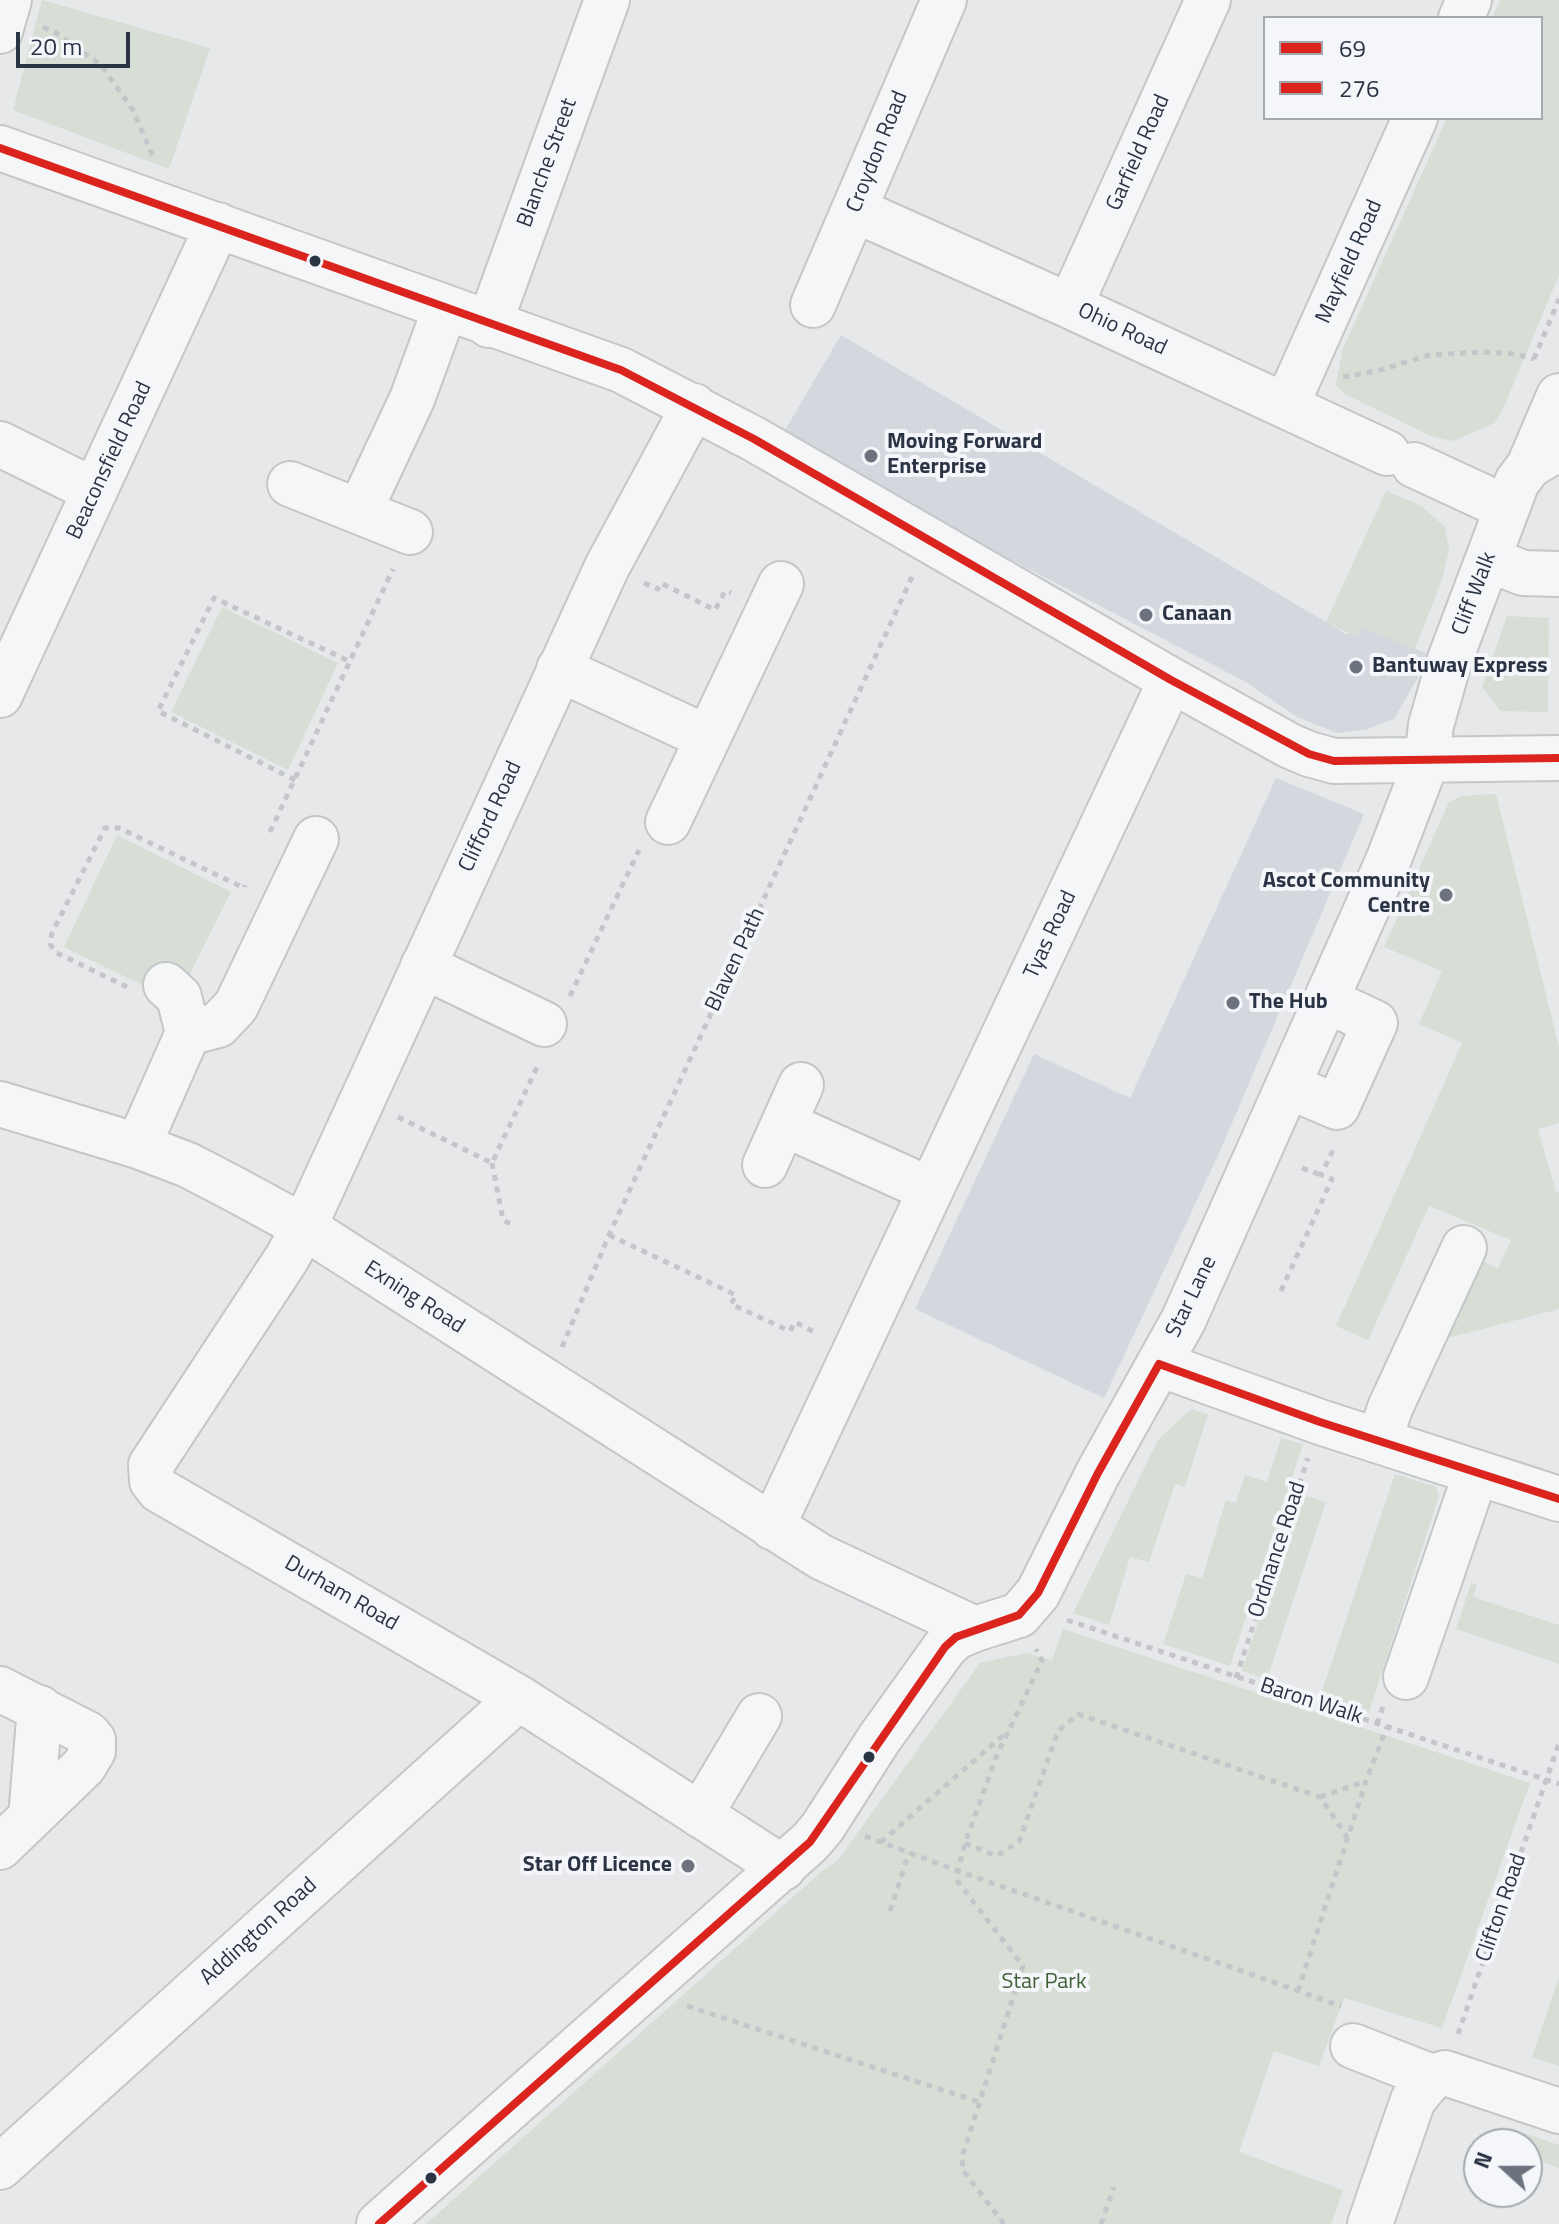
<!DOCTYPE html>
<style>
body{margin:0}
#map{position:relative;width:1559px;height:2224px;overflow:hidden;background:#e6e8ea;font-family:"Titillium Web",sans-serif}
canvas{display:block}
.legend{position:absolute;left:1263px;top:16px;width:280px;height:104px;box-sizing:border-box;background:#f4f6f9;border:2px solid #a4a8b1;margin:0;padding:10px 14px;list-style:none;font-size:24px;color:#2b3445}
.legend li{display:flex;align-items:center;gap:16px;height:40px}
.legend b{width:40px;border:2px solid #a4a8b1}
.north{position:absolute;left:1463px;top:2128px;width:80px;height:80px;box-sizing:border-box;background:#f4f6f9;border:2px solid #a4a8b1;border-radius:50%;rotate:291deg;font-size:22px;font-weight:700;line-height:32px;text-align:center;color:#2b3445}
.north::after{content:'';display:block;margin:auto;width:28px;height:36px;background:#6c737f;clip-path:polygon(50% 0,100% 100%,50% 72%,0 100%)}
.scale{position:absolute;left:16px;top:32px;width:114px;height:36px;box-sizing:border-box;border:4px solid #2b3445;border-top:0;padding-left:10px;font-size:24px;line-height:28px;white-space:nowrap;color:#2b3445;-webkit-text-stroke:6px #f4f6f9;paint-order:stroke}
</style>
<div id="map">
<canvas width="1559" height="2224"></canvas>
<ul class="legend">
<li><b style="height:10px;background:#dc241f"></b>69</li>
<li><b style="height:10px;background:#dc241f"></b>276</li>
</ul>
<div class="north">N</div>
<div class="scale">20 m</div>
</div>
<script>
const c = document.querySelector('canvas').getContext('2d');
c.lineJoin = 'round';
function paint(path, color) {
  c.fillStyle = color;
  c.fill(path, 'evenodd');
}
function poly(rows) {
  const path = new Path2D();
  for (const r of rows) {
    path.moveTo(r[0], r[1]);
    for (let i = 2; i < r.length; i += 2) path.lineTo(r[i], r[i + 1]);
  }
  return path;
}
function trace(path, color, width, dash) {
  c.strokeStyle = color;
  c.lineWidth = width;
  c.lineCap = dash ? 'butt' : 'round';
  c.setLineDash(dash || []);
  c.stroke(path);
}
function write(font, color, halo, rows, align = 'center') {
  c.font = font + ' "Titillium Web",sans-serif';
  c.lineWidth = 8;
  c.setLineDash([]);
  c.textBaseline = 'middle';
  c.strokeStyle = halo;
  c.fillStyle = color;
  for (const [text, x, y, turn = 0] of rows) {
    c.save();
    c.translate(x, y);
    c.rotate((+turn || 0) * Math.PI / 180);
    c.textAlign = isNaN(turn) ? turn : align;
    if (halo) c.strokeText(text, 0, 0);
    c.fillText(text, 0, 0);
    c.restore();
  }
}
paint(poly([
 [841,335,1346,634,1363,628,1426,653,1417,679,1394,719,1368,729,1337,733,1297,717,1246,682,1000,554,785,430],
 [1276,778,1364,814,1221,1149,1104,1398,915,1309,1034,1054,1130,1098]
]), '#d4d7dd');
paint(poly([
 [42,0,210,48,169,169,13,110],
 [1500,0,1559,0,1559,275,1503,409,1494,423,1453,441,1433,437,1414,428,1345,394,1336,385,1342,351,1447,118,1541,118,1541,18,1492,18],
 [1386,491,1420,505,1445,527,1449,549,1443,577,1415,649,1363,628,1356,637,1326,622],
 [222,607,338,663,288,770,171,712],
 [1507,616,1549,618,1548,712,1500,711,1482,687],
 [1496,794,1559,1047,1559,1123,1538,1129,1556,1192,1559,1192,1559,1309,1444,1339,1480,1260,1498,1269,1511,1240,1429,1206,1368,1340,1336,1326,1462,1043,1419,1024,1442,971,1384,947,1449,802,1461,796],
 [117,835,231,892,187,980,148,988,64,947],
 [1191,1409,1208,1414,1185,1487,1175,1484,1149,1562,1130,1557,1109,1625,1073,1613,1158,1440],
 [1281,1438,1303,1444,1230,1666,1163,1644,1186,1574,1202,1578,1226,1500,1236,1503,1245,1475,1267,1482],
 [1395,1474,1436,1487,1439,1496,1369,1712,1320,1697],
 [1300,1494,1326,1502,1267,1679,1242,1671],
 [1471,1583,1477,1585,1473,1597,1559,1625,1559,1664,1456,1629],
 [1063,1629,1530,1783,1442,2028,1344,1998,1319,2066,1274,2051,1239,2152,1343,2190,1331,2224,426,2224,821,1872,838,1860,980,1663,1026,1653,1052,1660],
 [1559,1977,1559,2066,1532,2057],
 [1509,2128,1559,2145,1559,2168,1527,2157,1527,2144,1503,2144]
]), '#d6ded6');
const minor = poly([
 [1461,18,1469,0],
 [0,31,9,0],
 [0,148,621,370,754,439,1171,680,1290,746,1309,754,1334,761,1559,758],
 [855,210,1070,306,1387,453],
 [813,305,944,0],
 [1070,306,1208,0],
 [489,325,607,0],
 [694,406,607,567,304,1227,287,1258,151,1465,152,1481,159,1490,519,1698,783,1868],
 [1286,406,1415,118],
 [0,444,95,491],
 [1414,465,1507,508],
 [1529,466,1559,396],
 [290,484,410,532],
 [360,510,412,399,445,309],
 [1488,559,1523,573,1559,574],
 [559,669,708,738],
 [0,695,218,225],
 [668,822,781,584],
 [423,966,544,1024],
 [188,1033,218,1025,236,1006,316,839],
 [1288,1086,1337,1107,1375,1023,1326,1000],
 [0,1104,138,1146,188,1165,236,1190,304,1227,821,1557,975,1629],
 [784,1124,931,1190],
 [138,1146,188,1033,179,997,166,985],
 [765,1165,801,1085],
 [1159,1364,1320,1422,1559,1499],
 [1379,1441,1390,1408,1464,1248],
 [772,1527,1171,680],
 [1406,1677,1476,1473],
 [0,1689,88,1734,93,1740,93,1751,84,1766,0,1847],
 [700,1815,759,1716],
 [31,1817,40,1708],
 [1353,2046,1432,2077,1445,2073,1559,2111],
 [0,2167,519,1698],
 [379,2224,810,1842,822,1828,879,1739,945,1647,956,1637,975,1629,1019,1615,1038,1593,1098,1473,1183,1321,1388,861,1427,760,1431,725,1449,662,1517,482,1529,466,1549,454,1559,452],
 [1370,2224,1413,2100,1432,2077]
]);
trace(minor, '#c4c6c8', 48);
trace(poly([
 [43,27,56,33,101,65,133,110,154,159],
 [1534,359,1559,299],
 [1343,377,1377,371,1429,355,1481,352,1516,354,1534,359],
 [644,583,658,589,661,583,715,610,725,591,731,593],
 [295,780,158,711,214,598,349,661],
 [270,832,393,569],
 [127,987,55,952,50,944,52,933,105,828,119,828,244,888,245,885],
 [570,996,639,850],
 [398,1117,492,1163,539,1063],
 [492,1163,503,1220,513,1225],
 [1302,1168,1321,1175],
 [609,1235,736,1295,731,1304,790,1331,795,1322,818,1334],
 [1281,1291,1332,1179,1321,1175,1335,1146],
 [562,1347,609,1235,912,577],
 [1067,1620,1559,1784],
 [1236,1678,1308,1458],
 [1377,1724,1383,1707],
 [1320,1797,1366,1781],
 [865,1836,958,1871,1341,2006],
 [881,1842,1008,1731],
 [965,1843,996,1856,1019,1842,1058,1731,1078,1714,1320,1797,1347,1837],
 [890,1911,909,1853],
 [1298,1991,1366,1781,1387,1727],
 [687,2006,979,2102],
 [1458,2034,1559,1743],
 [1004,2224,962,2169,963,2154,1023,1966,958,1882,958,1871,965,1843,997,1755,1042,1661,1036,1649],
 [1101,2224,1114,2187]
]), '#c5c6ca', 5, [6, 6]);
trace(minor, '#f5f6f7', 44);
trace(poly([
 [0,148,621,370,754,439,1171,680,1309,754,1334,761,1559,758]
]), '#dc241f', 8);
trace(poly([
 [1159,1364,1320,1422,1559,1499],
 [379,2224,810,1842,945,1647,956,1637,1019,1615,1038,1593,1098,1473,1159,1364]
]), '#dc241f', 8);
for (const [x, y, r, color] of [
 [315,261,7,"#2b3445"],
 [871,456,8,"#6c737f"],
 [1146,615,8,"#6c737f"],
 [1356,667,8,"#6c737f"],
 [1446,895,8,"#6c737f"],
 [1233,1003,8,"#6c737f"],
 [869,1757,7,"#2b3445"],
 [688,1866,8,"#6c737f"],
 [431,2178,7,"#2b3445"]
]) {
  const dot = new Path2D();
  dot.arc(x, y, r, 0, 2 * Math.PI);
  c.fillStyle = color;
  c.fill(dot);
  trace(dot, '#f4f6f9', 3);
}
write('22px', '#2b3445', '#f4f6f9', [
 ["Croydon Road",878,152,-68],
 ["Garfield Road",1139,153,-66],
 ["Blanche Street",548,163,-70],
 ["Mayfield Road",1350,262,-66],
 ["Ohio Road",1122,330,25],
 ["Beaconsfield Road",110,461,-65],
 ["Cliff Walk",1475,594,-69],
 ["Clifford Road",491,817,-65],
 ["Tyas Road",1051,935,-65],
 ["Blaven Path",736,960,-65],
 ["Star Lane",1192,1297,-64],
 ["Exning Road",414,1298,33],
 ["Ordnance Road",1278,1550,-72],
 ["Durham Road",341,1594,30],
 ["Baron Walk",1311,1702,18],
 ["Clifton Road",1502,1908,-71],
 ["Addington Road",259,1932,-42]
]);
write('bold 22px', '#2b3445', '#f4f6f9', [
 ["Moving Forward",887,443],
 ["Enterprise",887,468],
 ["Canaan",1162,615],
 ["Bantuway Express",1372,667],
 ["Ascot Community",1430,882,"right"],
 ["Centre",1430,907,"right"],
 ["The Hub",1249,1003],
 ["Star Off Licence",672,1866,"right"]
], 'left');
write('22px', '#3f6138', '#f4f6f9', [
 ["Star Park",1044,1983]
]);
</script>
